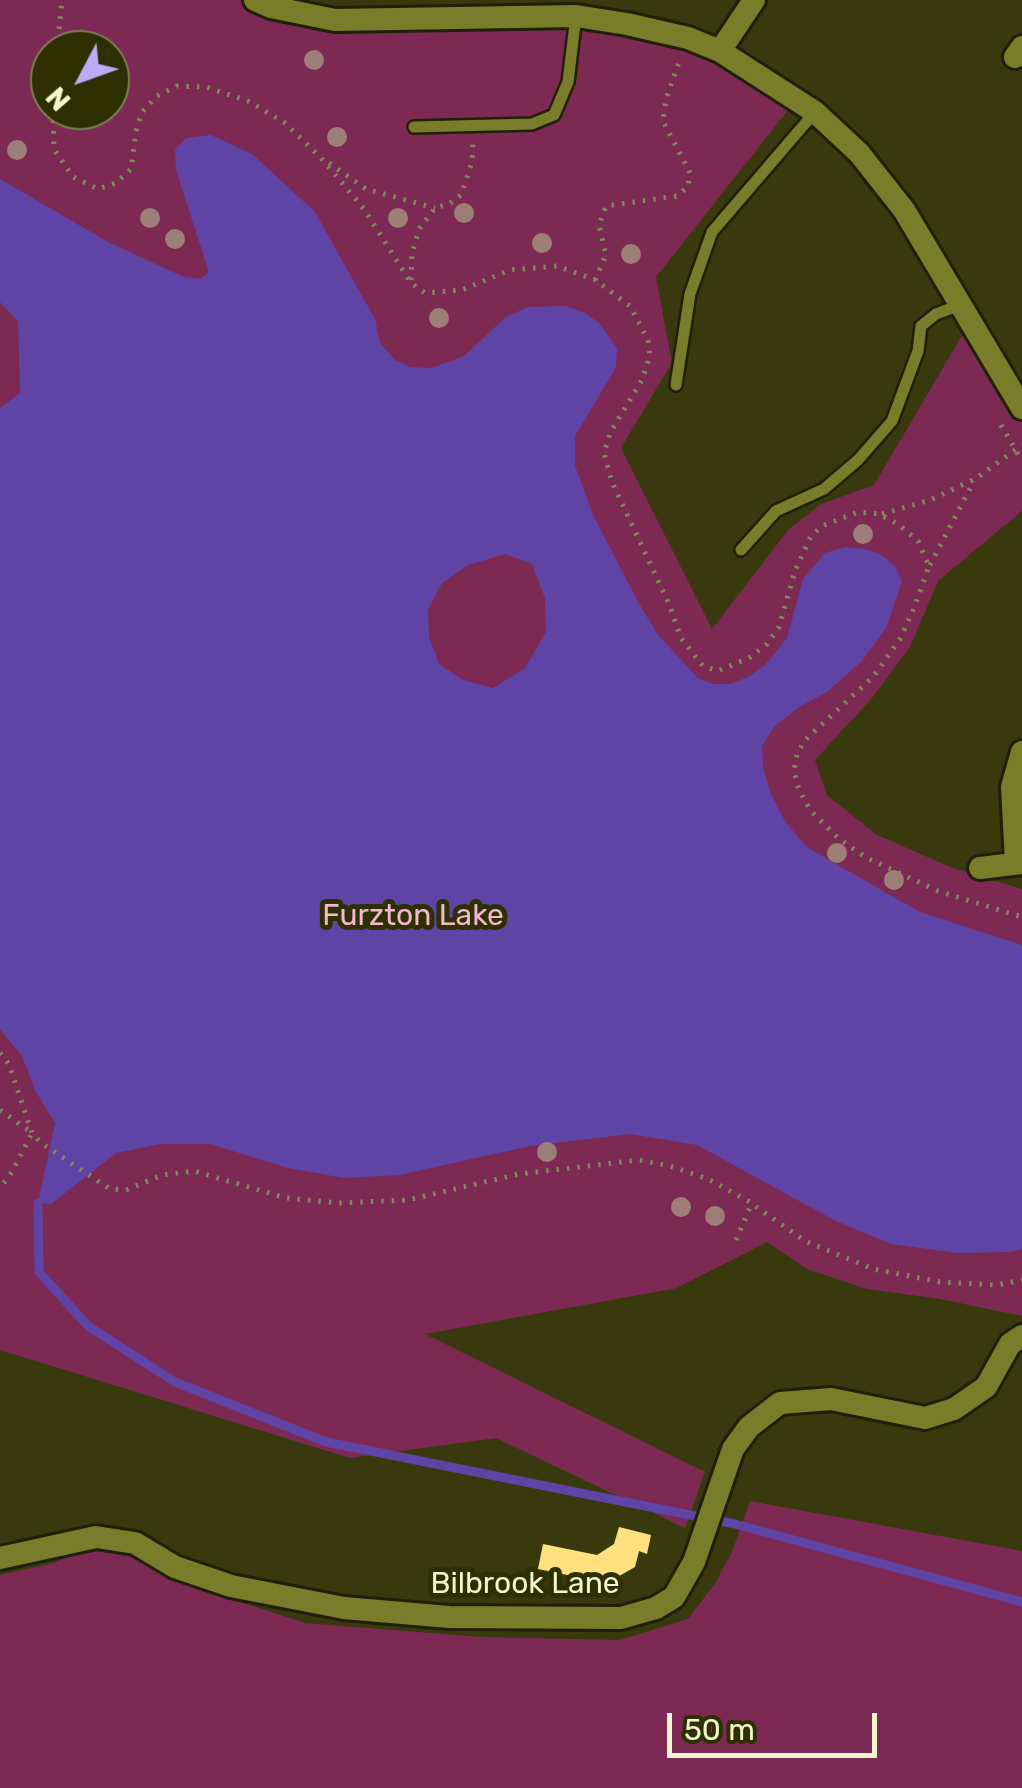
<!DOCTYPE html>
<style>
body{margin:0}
#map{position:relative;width:1022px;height:1788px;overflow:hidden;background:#383a0d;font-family:Rubik,sans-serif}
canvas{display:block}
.north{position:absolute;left:30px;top:30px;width:100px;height:100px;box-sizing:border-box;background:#2e3002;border:2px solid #7c7f53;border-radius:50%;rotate:229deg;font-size:28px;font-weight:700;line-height:40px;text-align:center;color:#f2f6cd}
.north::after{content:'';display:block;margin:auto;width:35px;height:45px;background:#b9abf7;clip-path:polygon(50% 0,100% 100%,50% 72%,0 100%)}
.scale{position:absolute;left:667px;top:1713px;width:210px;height:45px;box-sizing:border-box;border:5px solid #f2f6cd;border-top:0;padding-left:12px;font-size:30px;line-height:35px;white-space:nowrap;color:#f2f6cd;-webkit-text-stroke:8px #2e3002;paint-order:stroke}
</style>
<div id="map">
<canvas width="1022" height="1788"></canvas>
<div class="north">N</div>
<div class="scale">50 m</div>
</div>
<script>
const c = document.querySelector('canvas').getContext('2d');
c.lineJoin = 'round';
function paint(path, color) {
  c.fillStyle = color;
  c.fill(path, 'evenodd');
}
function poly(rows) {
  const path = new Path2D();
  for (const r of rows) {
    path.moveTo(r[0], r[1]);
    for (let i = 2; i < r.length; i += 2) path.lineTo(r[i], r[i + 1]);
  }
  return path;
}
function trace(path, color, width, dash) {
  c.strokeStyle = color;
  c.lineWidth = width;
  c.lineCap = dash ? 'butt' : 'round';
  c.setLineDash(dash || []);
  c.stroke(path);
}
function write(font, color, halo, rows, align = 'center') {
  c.font = font + ' Rubik,sans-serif';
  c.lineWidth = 10;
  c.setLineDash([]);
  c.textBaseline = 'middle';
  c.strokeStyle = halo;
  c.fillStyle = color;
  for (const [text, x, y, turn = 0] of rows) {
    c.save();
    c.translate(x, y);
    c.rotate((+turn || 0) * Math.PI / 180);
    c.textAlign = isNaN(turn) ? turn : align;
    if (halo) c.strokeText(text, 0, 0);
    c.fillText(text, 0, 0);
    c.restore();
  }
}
paint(poly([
 [0,0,255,0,271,7,576,16,688,38,796,100,656,277,672,363,621,448,712,629,789,529,821,504,874,485,970,322,1022,408,1022,511,938,581,910,647,872,698,815,760,827,795,877,835,953,868,1022,889,1022,1316,940,1299,867,1289,807,1269,767,1242,677,1288,425,1334,705,1472,685,1528,496,1438,350,1458,0,1350],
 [50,50,110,50,110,110,50,110],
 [750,1501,1022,1551,1022,1788,0,1788,0,1575,54,1563,85,1549,128,1556,194,1587,305,1623,480,1637,620,1640,688,1619,716,1582,732,1552]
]), '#7c2a54');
paint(poly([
 [211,135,252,154,315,212,375,319,380,343,395,360,410,367,431,368,464,356,506,317,528,307,565,306,585,313,600,324,617,348,616,367,575,436,575,466,593,515,638,602,658,635,698,678,713,684,730,684,748,677,766,664,787,638,803,579,825,553,845,547,865,549,883,556,895,566,902,581,886,628,862,661,827,692,799,707,774,727,762,746,763,767,771,794,786,823,808,848,920,912,1022,945,1022,1249,1010,1252,958,1253,891,1244,834,1220,697,1145,630,1134,530,1146,399,1175,344,1178,288,1168,210,1144,161,1144,116,1153,51,1204,38,1203,55,1123,35,1090,22,1056,0,1029,0,408,20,393,18,321,0,302,0,179,108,242,184,277,200,279,209,272,176,170,175,150,186,138],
 [505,554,532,564,545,598,546,632,525,668,493,688,463,680,439,664,429,637,428,609,442,583,468,565]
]), '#5f44a6');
trace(poly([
 [38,1203,39,1272,88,1326,175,1382,326,1442,735,1524,1022,1602]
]), '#5f44a6', 9);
paint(poly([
 [619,1527,651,1535,647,1554,639,1551,635,1567,607,1583,538,1569,543,1544,597,1555,614,1544]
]), '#ffe07f');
const lane = poly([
 [414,127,532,124,554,115,568,82,576,16],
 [676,385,690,294,712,232,815,112],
 [741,550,776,511,824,489,858,460,892,421,918,351,921,326,936,314,960,305]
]);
const street = poly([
 [255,0,271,7,335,20,576,16,627,24,688,38,720,51,815,112,859,153,904,210,1022,408],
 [720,51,754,0],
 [1015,57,1022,47],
 [1016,862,1012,787,1022,752],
 [980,868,1022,863],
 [0,1558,96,1537,135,1543,175,1567,231,1586,344,1608,449,1617,621,1618,656,1608,674,1597,694,1562,733,1449,749,1427,780,1403,831,1399,925,1418,954,1409,986,1387,1010,1344,1022,1336]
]);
trace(lane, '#1f2006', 16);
trace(street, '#1f2006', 28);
trace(poly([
 [57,50,62,0],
 [53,110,54,149,73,177,98,189,116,183,131,169,136,131,142,112,157,96,177,86,206,87,248,101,285,123,321,158,364,209,411,283,425,293,462,290,510,270,557,266,595,280,630,306,648,340,650,356,642,380,610,433,604,453,612,482,669,604,681,638,703,666,718,671,749,658,767,644,779,627,795,571,811,536,822,526,858,512,879,514,898,524,918,541,929,566,914,608,900,639,873,677,805,740,797,754,794,771,799,790,811,811,838,838,867,858,938,891,1022,917],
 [329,163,366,189,435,208],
 [411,280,412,254,419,229,435,208,449,204,461,195,472,162,473,142],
 [595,280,606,255,599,225,606,206,677,196,688,187,690,173,663,121,666,99,680,59],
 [1001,425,1022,461],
 [882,514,930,500,975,479,1022,445],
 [930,565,974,481],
 [0,1053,9,1064,32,1133,41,1143,110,1189,126,1190,162,1175,194,1171,286,1198,339,1203,408,1200,519,1174,639,1160,670,1166,708,1179,748,1201,805,1241,873,1269,940,1282,997,1285,1022,1280],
 [0,1110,32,1133,12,1172,0,1188],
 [736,1240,752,1203]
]), '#84875b', 5, [2.5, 8]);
trace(lane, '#797d29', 11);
trace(street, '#797d29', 22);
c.fillStyle = '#9e7f78';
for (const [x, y] of [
 [314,60],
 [337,137],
 [17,150],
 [464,213],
 [150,218],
 [398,218],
 [175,239],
 [542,243],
 [631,254],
 [439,318],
 [863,534],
 [837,853],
 [894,880],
 [547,1152],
 [681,1207],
 [715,1216]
]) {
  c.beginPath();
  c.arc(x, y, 10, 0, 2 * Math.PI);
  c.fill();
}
write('30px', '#f2b8d0', '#2e3002', [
 ["Furzton Lake",413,916]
]);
write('30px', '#f2f6cd', '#2e3002', [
 ["Bilbrook Lane",525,1584]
]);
</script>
